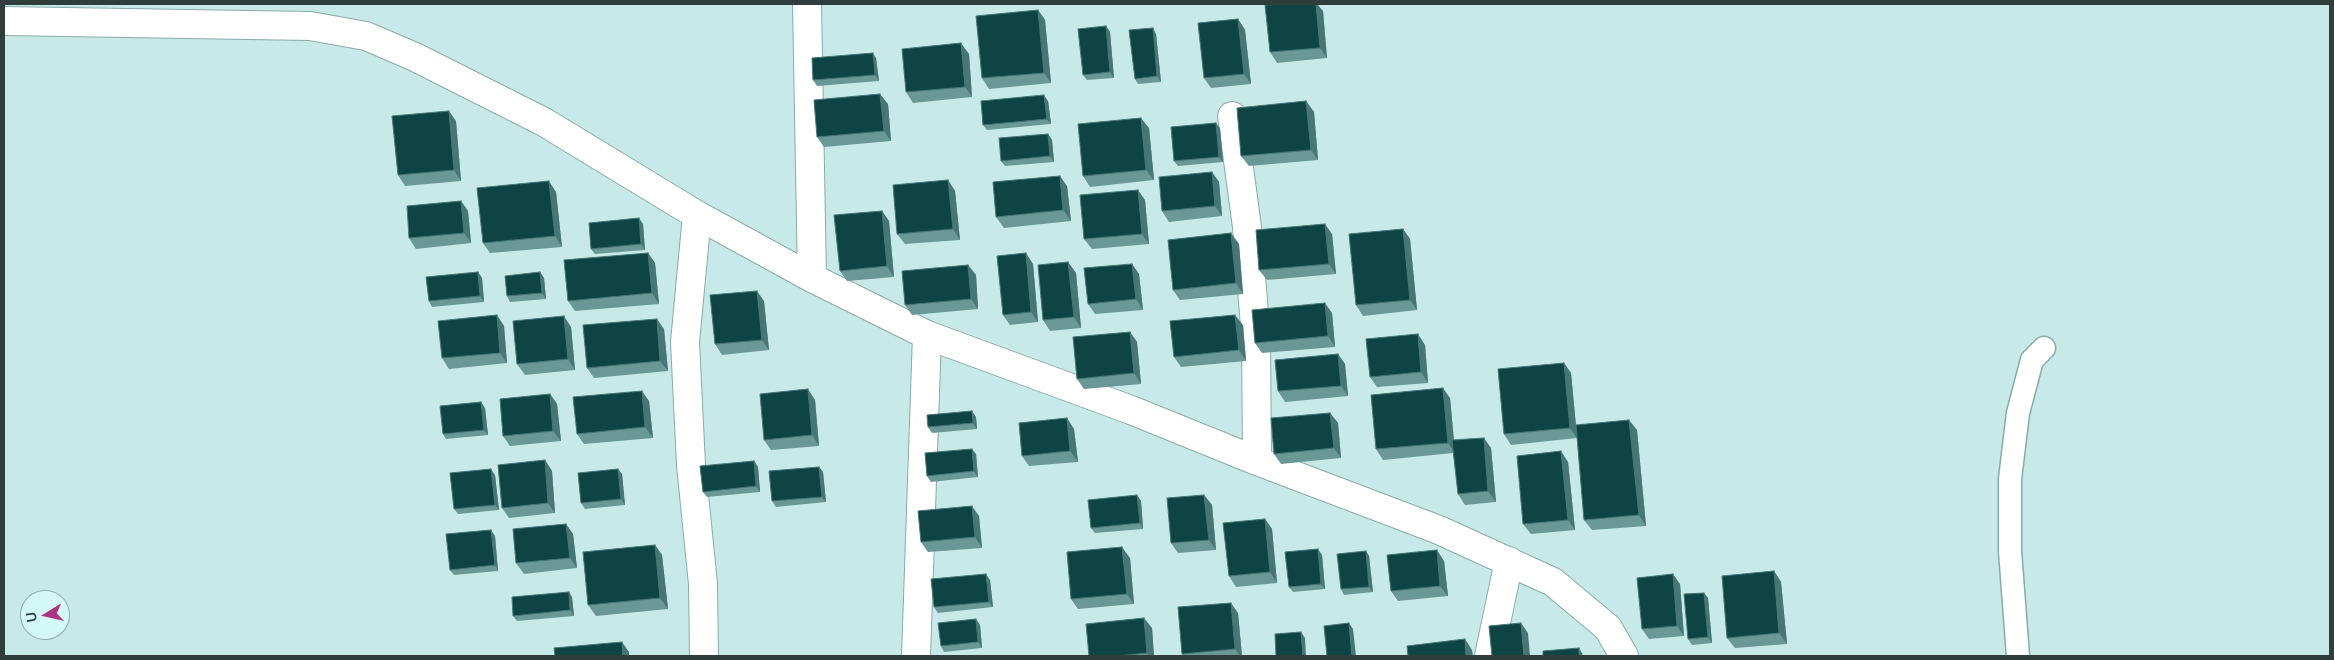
<!DOCTYPE html>
<style>
body{margin:0}
#map{position:relative;width:2334px;height:660px;overflow:hidden;background:#c7eae9;font-family:Mulish,sans-serif}
canvas{display:block}
.frame{position:absolute;inset:0;border:5px solid #2f3d3d;pointer-events:none}
.north{position:absolute;left:20px;top:590px;width:50px;height:50px;box-sizing:border-box;background:#d4f8f6;border:1px solid #92adac;border-radius:50%;rotate:261deg;font-size:14px;font-weight:700;line-height:20px;text-align:center;color:#2f3d3d}
.north::after{content:'';display:block;margin:auto;width:18px;height:22px;background:#ad3386;clip-path:polygon(50% 0,100% 100%,50% 72%,0 100%)}
</style>
<div id="map">
<canvas width="2334" height="660"></canvas>
<div class="frame"></div>
<div class="north">U</div>
</div>
<script>
const c = document.querySelector('canvas').getContext('2d');
c.lineJoin = 'round';
function poly(rows) {
  const path = new Path2D();
  for (const r of rows) {
    path.moveTo(r[0], r[1]);
    for (let i = 2; i < r.length; i += 2) path.lineTo(r[i], r[i + 1]);
  }
  return path;
}
function trace(path, color, width, dash) {
  c.strokeStyle = color;
  c.lineWidth = width;
  c.lineCap = dash ? 'butt' : 'round';
  c.setLineDash(dash || []);
  c.stroke(path);
}
function paint(path, color) {
  c.fillStyle = color;
  c.fill(path, 'evenodd');
}
const service = poly([
 [2018,656,2010,551,2010,479,2018,413,2032,360,2044,348]
]);
const minor = poly([
 [807,4,812,278],
 [4,21,310,26,366,36,415,57,544,122,697,215,812,278,927,335,1131,410,1257,461,1439,530,1553,582,1608,628,1624,656],
 [1232,116,1247,227,1256,338,1257,461],
 [697,215,685,342,691,465,703,584,704,656],
 [916,656,927,335],
 [1489,656,1509,561]
]);
trace(service, '#89aba9', 25);
trace(minor, '#89aba9', 30);
trace(service, '#fff', 22);
trace(minor, '#fff', 28);
paint(poly([
 [1038,10,1045,20,1051,83,989,89,982,78],
 [1323,11,1327,58,1277,63,1270,52],
 [1238,19,1245,30,1251,84,1211,88,1204,78],
 [1106,26,1110,32,1114,78,1087,80,1083,75],
 [1156,34,1161,82,1138,84,1135,79],
 [969,54,972,97,913,103,906,92],
 [876,58,879,81,817,86,813,80],
 [1048,101,1051,124,987,130,983,125],
 [1306,101,1314,112,1318,160,1249,166,1241,156],
 [888,104,891,141,824,147,817,137],
 [456,121,461,181,405,186,398,175],
 [1149,128,1154,180,1090,187,1083,176],
 [1220,128,1223,162,1178,166,1174,161],
 [1048,134,1052,140,1054,162,1005,166,1001,161],
 [1212,172,1219,182,1222,216,1169,222,1162,211],
 [948,180,955,191,960,240,905,244,897,234],
 [1067,186,1071,221,1004,228,996,217],
 [556,192,562,247,490,253,483,243],
 [1145,200,1149,244,1092,249,1084,239],
 [461,201,468,211,471,243,416,249,409,238],
 [882,211,889,221,894,277,847,281,840,271],
 [643,224,645,250,595,254,591,249],
 [1403,229,1410,239,1417,310,1363,316,1356,305],
 [1332,234,1336,274,1267,280,1259,270],
 [1239,244,1243,294,1180,300,1173,290],
 [648,253,655,263,659,304,575,311,568,301],
 [1068,262,1076,273,1081,328,1050,331,1043,320],
 [1033,264,1038,322,1010,325,1003,315],
 [1132,264,1139,274,1143,310,1095,314,1088,304],
 [968,265,976,275,978,309,912,315,905,305],
 [478,272,482,278,484,302,432,307,429,301],
 [540,272,544,278,546,299,510,302,507,296],
 [764,301,769,350,722,355,715,344],
 [1332,313,1335,347,1262,353,1255,343],
 [1243,325,1246,361,1181,367,1174,357],
 [504,326,507,363,449,369,442,358],
 [571,327,575,370,525,375,517,364],
 [664,329,668,371,594,378,587,368],
 [1130,332,1137,342,1141,384,1084,389,1077,379],
 [1425,345,1428,383,1377,387,1370,377],
 [1338,354,1345,364,1348,396,1285,402,1278,391],
 [1564,363,1571,373,1576,425,1637,430,1646,526,1592,530,1584,520,1577,438,1511,445,1504,434],
 [550,394,557,404,561,441,510,446,503,436],
 [1450,398,1454,440,1491,448,1496,502,1465,505,1458,494,1453,453,1383,460,1376,449],
 [815,400,819,446,771,450,764,440],
 [649,401,653,438,584,444,577,434],
 [485,408,488,435,446,439,443,434],
 [1330,413,1338,423,1341,458,1281,464,1274,454],
 [976,417,977,429,932,433,928,427],
 [1074,429,1078,462,1029,466,1022,456],
 [976,454,978,477,931,482,927,476],
 [545,460,552,471,555,513,509,518,502,508],
 [754,461,758,467,760,492,707,497,703,492],
 [1568,462,1575,530,1531,534,1523,524],
 [819,467,823,472,826,502,776,507,772,501],
 [622,474,625,505,585,509,581,503],
 [495,475,499,510,458,514,454,509],
 [1137,495,1141,501,1143,529,1095,533,1091,528],
 [1204,495,1212,505,1216,550,1178,553,1171,543],
 [979,516,982,548,928,552,921,542],
 [1265,519,1272,529,1277,583,1236,587,1229,576],
 [566,524,573,534,577,568,524,574,516,563],
 [495,536,498,571,454,575,450,570],
 [655,545,662,555,668,609,596,616,588,605],
 [1366,551,1369,556,1373,592,1344,595,1341,589],
 [1322,555,1325,589,1293,592,1289,587],
 [1130,558,1134,604,1078,609,1071,599],
 [1444,561,1448,596,1398,601,1391,591],
 [1774,571,1781,582,1787,644,1735,648,1727,638],
 [990,580,993,607,938,613,934,607],
 [1680,584,1684,636,1649,639,1642,629],
 [1704,593,1708,598,1712,643,1692,645,1688,639],
 [572,597,574,616,517,621,513,616],
 [1238,613,1242,656,1184,656,1182,654],
 [980,625,982,648,944,652,941,646],
 [1152,628,1154,656,1089,656]
]), '#6a9896');
paint(poly([
 [1316,4,1317,4,1323,11,1327,58,1320,48],
 [1038,10,1045,20,1051,83,1044,73],
 [1238,19,1245,30,1251,84,1244,74],
 [1106,26,1110,32,1114,78,1110,72],
 [1153,28,1156,34,1161,82,1157,76],
 [961,43,969,54,972,97,965,87],
 [873,53,876,58,879,81,875,75],
 [880,94,888,104,891,141,884,131],
 [1044,95,1048,101,1051,124,1047,119],
 [1306,101,1314,112,1318,160,1311,150],
 [449,111,456,121,461,181,454,170],
 [1141,118,1149,128,1154,180,1146,170],
 [1216,123,1220,128,1223,162,1219,157],
 [1048,134,1052,140,1054,162,1050,156],
 [1212,172,1219,182,1222,216,1215,206],
 [1060,176,1067,186,1071,221,1063,210],
 [948,180,955,191,960,240,953,229],
 [549,181,556,192,562,247,555,236],
 [1138,190,1145,200,1149,244,1142,234],
 [461,201,468,211,471,243,464,233],
 [882,211,889,221,894,277,887,266],
 [639,218,643,224,645,250,641,244],
 [1325,224,1332,234,1336,274,1329,264],
 [1403,229,1410,239,1417,310,1410,300],
 [1231,233,1239,244,1243,294,1236,283],
 [648,253,655,263,659,304,652,293],
 [1026,253,1033,264,1038,322,1031,312],
 [1068,262,1076,273,1081,328,1074,317],
 [1132,264,1139,274,1143,310,1136,299],
 [968,265,976,275,978,309,971,299],
 [478,272,482,278,484,302,480,296],
 [540,272,544,278,546,299,542,293],
 [757,291,764,301,769,350,762,340],
 [1325,303,1332,313,1335,347,1328,336],
 [497,315,504,326,507,363,500,353],
 [1235,315,1243,325,1246,361,1239,350],
 [564,316,571,327,575,370,568,359],
 [657,319,664,329,668,371,660,361],
 [1130,332,1137,342,1141,384,1134,373],
 [1418,334,1425,345,1428,383,1421,372],
 [1338,354,1345,364,1348,396,1341,386],
 [1564,363,1571,373,1577,438,1570,428],
 [1443,388,1450,398,1455,453,1448,443],
 [808,389,815,400,819,446,812,435],
 [642,391,649,401,653,438,645,427],
 [550,394,557,404,561,441,553,431],
 [481,402,485,408,488,435,484,430],
 [972,411,976,417,977,429,973,423],
 [1330,413,1338,423,1341,458,1334,448],
 [1067,418,1074,429,1078,462,1070,451],
 [1629,420,1637,430,1646,526,1639,515],
 [1484,438,1491,448,1496,502,1488,491],
 [972,449,976,454,978,477,974,471],
 [1561,451,1568,462,1575,530,1568,520],
 [545,460,552,471,555,513,548,503],
 [754,461,758,467,760,492,756,486],
 [819,467,823,472,826,502,822,497],
 [491,469,495,475,499,510,495,505],
 [618,469,622,474,625,505,621,499],
 [1137,495,1141,501,1143,529,1140,523],
 [1204,495,1212,505,1216,550,1209,540],
 [972,506,979,516,982,548,975,537],
 [1265,519,1272,529,1277,583,1270,572],
 [566,524,573,534,577,568,570,558],
 [491,530,495,536,498,571,495,565],
 [655,545,662,555,668,609,660,598],
 [1122,547,1130,558,1134,604,1127,594],
 [1318,549,1322,555,1325,589,1321,584],
 [1437,550,1444,561,1448,596,1440,586],
 [1366,551,1369,556,1373,592,1369,587],
 [1774,571,1781,582,1787,644,1779,633],
 [986,574,990,580,993,607,989,602],
 [1673,574,1680,584,1684,636,1677,626],
 [569,592,572,597,574,616,570,610],
 [1704,593,1708,598,1712,643,1708,637],
 [1231,603,1238,613,1242,656,1240,656,1235,649],
 [1144,618,1152,628,1154,656,1149,656,1147,653],
 [976,619,980,625,982,648,978,642],
 [1349,623,1353,629,1356,656,1352,656],
 [1521,623,1528,633,1530,656,1524,656],
 [1301,632,1305,638,1306,656,1303,656],
 [1465,639,1472,650,1473,656,1466,656],
 [622,642,629,652,629,656,623,656],
 [1579,648,1582,653,1583,656,1579,656]
]), '#467676');
const building = poly([
 [1284,4,1316,4,1320,48,1270,52,1265,5,1284,4],
 [1038,10,1044,73,982,78,976,16,1038,10],
 [1238,19,1244,74,1204,78,1198,23,1238,19],
 [1106,26,1110,72,1083,75,1078,29,1106,26],
 [1153,28,1157,76,1135,79,1129,30,1153,28],
 [961,43,965,87,906,92,902,49,961,43],
 [873,53,875,75,813,80,812,58,873,53],
 [880,94,884,131,817,137,814,100,880,94],
 [1044,95,1047,119,983,125,981,101,1044,95],
 [1306,101,1311,150,1241,156,1237,108,1306,101],
 [449,111,454,170,398,175,392,116,449,111],
 [1141,118,1146,170,1083,176,1078,124,1141,118],
 [1216,123,1219,157,1174,161,1171,127,1216,123],
 [1048,134,1050,156,1001,161,999,138,1048,134],
 [1212,172,1215,206,1162,211,1159,177,1212,172],
 [1060,176,1063,210,996,217,993,182,1060,176],
 [948,180,953,229,897,234,893,185,948,180],
 [549,181,555,236,483,243,477,188,549,181],
 [1138,190,1142,234,1084,239,1080,195,1138,190],
 [461,201,464,233,409,238,407,206,461,201],
 [882,211,887,266,840,271,834,215,882,211],
 [639,218,641,244,591,249,589,223,639,218],
 [1325,224,1329,264,1259,270,1256,230,1325,224],
 [1403,229,1410,300,1356,305,1349,234,1403,229],
 [1231,233,1236,283,1173,290,1168,240,1231,233],
 [648,253,652,293,568,301,564,260,648,253],
 [1026,253,1031,312,1003,315,997,256,1026,253],
 [1068,262,1074,317,1043,320,1038,265,1068,262],
 [1132,264,1136,299,1088,304,1084,268,1132,264],
 [968,265,971,299,905,305,902,271,968,265],
 [478,272,480,296,429,301,426,277,478,272],
 [540,272,542,293,507,296,505,276,540,272],
 [757,291,762,340,715,344,710,295,757,291],
 [1325,303,1328,336,1255,343,1252,310,1325,303],
 [497,315,500,353,442,358,438,321,497,315],
 [1235,315,1239,350,1174,357,1170,321,1235,315],
 [564,316,568,359,517,364,513,321,564,316],
 [657,319,660,361,587,368,583,325,657,319],
 [1130,332,1134,373,1077,379,1073,337,1130,332],
 [1418,334,1421,372,1370,377,1366,339,1418,334],
 [1338,354,1341,386,1278,391,1275,360,1338,354],
 [1564,363,1570,428,1504,434,1498,369,1564,363],
 [1443,388,1448,443,1376,449,1371,395,1443,388],
 [808,389,812,435,764,440,760,394,808,389],
 [642,391,645,427,577,434,573,397,642,391],
 [550,394,553,431,503,436,500,399,550,394],
 [481,402,484,430,443,434,440,406,481,402],
 [972,411,973,423,928,427,927,415,972,411],
 [1330,413,1334,448,1274,454,1271,418,1330,413],
 [1067,418,1070,451,1022,456,1019,423,1067,418],
 [1629,420,1639,515,1584,520,1576,425,1629,420],
 [1484,438,1488,491,1458,494,1452,440,1484,438],
 [972,449,974,471,927,476,925,453,972,449],
 [1561,451,1568,520,1523,524,1517,456,1561,451],
 [545,460,548,503,502,508,498,465,545,460],
 [754,461,756,486,703,492,700,466,754,461],
 [819,467,822,497,772,501,769,471,819,467],
 [491,469,495,505,454,509,450,473,491,469],
 [618,469,621,499,581,503,578,473,618,469],
 [1137,495,1140,523,1091,528,1088,500,1137,495],
 [1204,495,1209,540,1171,543,1167,498,1204,495],
 [972,506,975,537,921,542,918,511,972,506],
 [1265,519,1270,572,1229,576,1223,523,1265,519],
 [566,524,570,558,516,563,513,529,566,524],
 [491,530,495,565,450,570,446,534,491,530],
 [655,545,660,598,588,605,583,552,655,545],
 [1122,547,1127,594,1071,599,1067,552,1122,547],
 [1318,549,1321,584,1289,587,1285,552,1318,549],
 [1437,550,1440,586,1391,591,1387,555,1437,550],
 [1366,551,1369,587,1341,589,1337,554,1366,551],
 [1774,571,1779,633,1727,638,1722,576,1774,571],
 [986,574,989,602,934,607,931,579,986,574],
 [1673,574,1677,626,1642,629,1637,578,1673,574],
 [569,592,570,610,513,616,512,597,569,592],
 [1704,593,1708,637,1688,639,1684,594,1704,593],
 [1231,603,1235,649,1182,654,1178,607,1231,603],
 [1144,618,1147,653,1118,656,1089,656,1086,624,1144,618],
 [976,619,978,642,941,646,938,623,976,619],
 [1349,623,1352,656,1327,656,1324,626,1349,623],
 [1521,623,1524,656,1492,656,1489,626,1521,623],
 [1301,632,1303,656,1276,656,1275,634,1301,632],
 [1465,639,1466,656,1408,656,1407,646,1465,639],
 [622,642,623,656,555,656,554,648,622,642],
 [1579,648,1579,656,1543,656,1543,651,1579,648]
]);
paint(building, '#0e4544');
trace(building, '#467676', 1);
</script>
